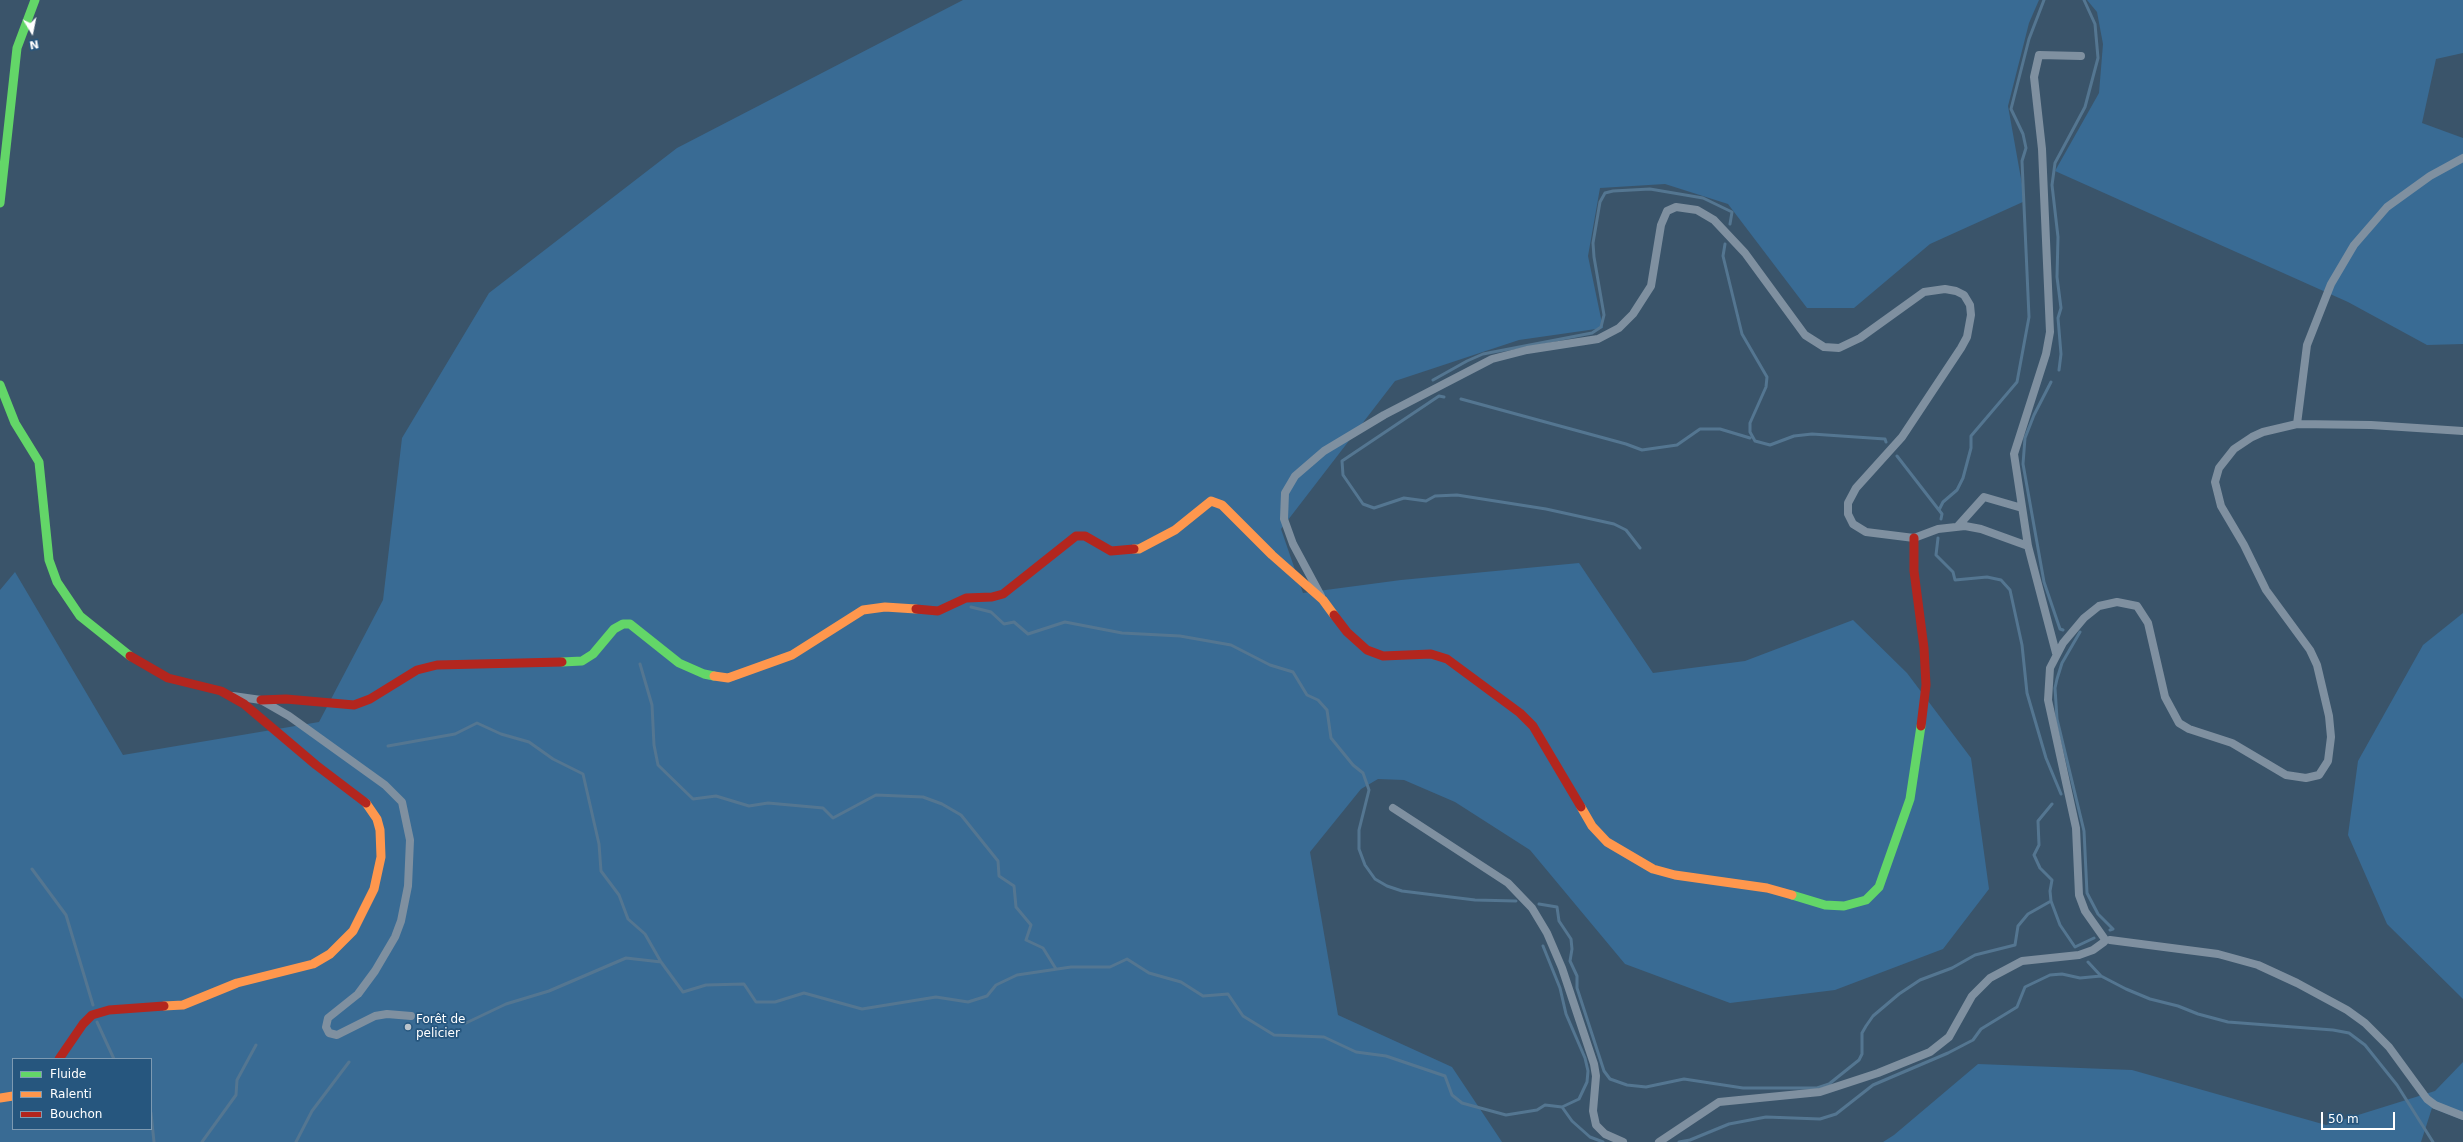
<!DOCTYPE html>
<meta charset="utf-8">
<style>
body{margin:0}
#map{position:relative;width:2463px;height:1142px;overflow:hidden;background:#3a546a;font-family:"DejaVu Sans",sans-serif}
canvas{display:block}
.legend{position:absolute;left:12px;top:1058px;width:140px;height:72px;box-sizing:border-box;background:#26567e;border:1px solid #7d9ab2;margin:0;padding:5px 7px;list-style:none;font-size:12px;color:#fff}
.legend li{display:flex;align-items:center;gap:8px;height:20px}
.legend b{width:20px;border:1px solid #7d9ab2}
.north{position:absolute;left:12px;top:12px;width:40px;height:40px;-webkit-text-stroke:3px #26567e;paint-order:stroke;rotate:170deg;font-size:11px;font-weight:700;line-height:16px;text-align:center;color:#fff}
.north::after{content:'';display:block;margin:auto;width:14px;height:18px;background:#fff;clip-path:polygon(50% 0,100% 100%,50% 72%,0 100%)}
.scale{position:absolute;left:2321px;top:1112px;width:74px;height:18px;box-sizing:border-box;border:2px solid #fff;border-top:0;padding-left:5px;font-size:12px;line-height:14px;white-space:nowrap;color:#fff;-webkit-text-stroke:3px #26567e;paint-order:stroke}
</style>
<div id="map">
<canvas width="2463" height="1142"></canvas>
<ul class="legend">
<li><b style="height:5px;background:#63d668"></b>Fluide</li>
<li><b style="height:5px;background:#ff974d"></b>Ralenti</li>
<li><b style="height:5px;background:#b3261e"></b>Bouchon</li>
</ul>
<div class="north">N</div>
<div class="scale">50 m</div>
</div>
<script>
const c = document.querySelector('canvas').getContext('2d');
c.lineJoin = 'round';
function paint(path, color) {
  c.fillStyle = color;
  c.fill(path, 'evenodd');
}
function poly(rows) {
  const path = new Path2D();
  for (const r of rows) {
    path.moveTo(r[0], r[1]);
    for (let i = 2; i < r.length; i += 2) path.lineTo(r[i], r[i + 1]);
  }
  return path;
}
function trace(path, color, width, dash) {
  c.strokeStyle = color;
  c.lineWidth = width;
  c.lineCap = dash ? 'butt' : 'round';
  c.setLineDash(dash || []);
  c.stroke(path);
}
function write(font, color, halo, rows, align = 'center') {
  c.font = font + ' "DejaVu Sans",sans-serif';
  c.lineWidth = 3.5;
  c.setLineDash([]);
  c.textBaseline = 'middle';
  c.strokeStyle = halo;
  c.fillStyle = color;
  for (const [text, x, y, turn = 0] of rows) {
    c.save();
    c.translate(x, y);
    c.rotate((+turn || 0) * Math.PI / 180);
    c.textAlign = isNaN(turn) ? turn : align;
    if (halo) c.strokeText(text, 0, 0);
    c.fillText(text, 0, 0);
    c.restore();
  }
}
paint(poly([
 [963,0,2039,0,2029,23,2008,106,2025,201,1930,244,1854,308,1807,308,1728,204,1665,184,1600,188,1588,256,1603,328,1519,340,1395,381,1281,529,1303,593,1401,580,1579,563,1653,673,1745,661,1853,620,1907,673,1971,758,1989,889,1943,949,1835,990,1730,1003,1625,964,1530,850,1455,802,1404,780,1378,779,1361,789,1310,852,1338,1015,1452,1067,1502,1142,0,1142,0,590,15,572,123,755,319,722,383,600,402,438,489,293,677,148],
 [13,1059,151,1059,151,1129,13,1129],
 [2087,0,2463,0,2463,53,2436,59,2422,123,2463,138,2463,344,2427,345,2348,302,2055,171,2099,93,2103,44,2097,12],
 [2463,613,2463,999,2387,924,2348,835,2358,761,2423,645],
 [2463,1062,2463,1120,2432,1108,2421,1142,1883,1142,1894,1135,1978,1064,2132,1070,2326,1125,2435,1091]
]), '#396b94');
trace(poly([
 [1725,244,1723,256,1742,334,1767,377,1766,387,1750,423,1750,432,1755,441,1770,445,1794,436,1812,434,1885,439,1886,442],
 [2059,370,2061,354,2058,318,2061,308,2057,277,2058,237,2052,185,2055,163,2085,107,2098,58,2095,24,2084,0],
 [1433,380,1467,361,1483,354,1592,333,1601,327,1604,315,1594,257,1593,243,1600,202,1605,193,1613,191,1650,189,1703,198,1732,212,1730,224],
 [2051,382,2034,415,2025,438,2023,464,2044,582,2060,629,2063,630],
 [1444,397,1439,396,1342,461,1343,475,1363,504,1374,508,1404,498,1426,501,1435,496,1457,495,1546,509,1614,524,1626,530,1640,548],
 [1461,399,1626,444,1642,450,1677,445,1700,429,1720,429,1750,438],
 [1897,456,1942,514,1941,519],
 [1939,510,1943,502,1957,490,1963,478,1971,448,1971,436,2017,382,2029,317,2022,161,2026,148,2023,134,2011,109,2029,39,2044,0],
 [1938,538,1936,555,1953,572,1955,580,1987,577,2001,580,2010,590,2022,645,2027,693,2046,758,2061,794],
 [971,607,991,612,1004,624,1014,622,1028,634,1065,622,1122,633,1180,636,1231,645,1270,665,1293,672,1307,695,1318,700,1327,710,1331,738,1353,765,1363,773,1369,790,1359,830,1359,849,1365,865,1375,879,1387,886,1402,891,1475,900,1516,901],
 [2080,632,2062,663,2057,679,2055,688,2057,719,2084,831,2087,893,2098,914,2113,929,2110,930],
 [640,664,652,705,654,745,658,765,693,799,716,796,749,806,768,803,823,808,833,818,876,795,923,797,942,804,961,815,998,861,999,876,1014,886,1016,907,1031,925,1026,940,1043,948,1056,969],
 [388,746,455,734,477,723,501,734,529,742,553,759,583,774,599,844,601,871,619,895,628,919,645,934,661,962],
 [2052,804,2038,821,2039,845,2034,855,2040,868,2052,880,2050,891,2051,901,2060,925,2075,947,2094,938],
 [32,869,66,915,93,1005],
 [1539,904,1557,907,1559,921,1571,939,1572,949,1570,961,1577,976,1577,988,1604,1071,1610,1079,1627,1085,1646,1087,1684,1079,1743,1088,1817,1088,1829,1084,1859,1060,1862,1054,1862,1033,1866,1026,1873,1016,1899,994,1920,980,1952,968,1975,955,2015,945,2018,926,2028,914,2051,901],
 [1543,946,1560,988,1566,1014,1585,1058,1588,1071,1587,1082,1579,1099,1562,1107],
 [2088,962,2101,976,2126,989,2150,999,2178,1006,2198,1014,2228,1022,2333,1030,2349,1033,2365,1045,2397,1085,2433,1142],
 [97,1022,114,1059],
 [466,1023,506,1004,549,991,626,958,661,962,683,992,706,985,744,984,756,1002,775,1002,804,993,862,1009,936,997,968,1002,987,996,996,985,1017,975,1071,967,1110,967,1127,959,1149,973,1181,982,1203,996,1228,994,1243,1016,1274,1035,1324,1037,1356,1052,1386,1056,1445,1076,1452,1095,1462,1103,1506,1115,1537,1110,1545,1105,1562,1107,1572,1121,1590,1137,1603,1142],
 [151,1113,154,1142],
 [202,1142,236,1095,237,1080,256,1045],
 [296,1142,312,1111,349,1062],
 [1679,1142,1690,1140,1729,1124,1766,1117,1820,1119,1836,1114,1873,1085,1948,1053,1973,1040,1981,1029,2017,1007,2025,987,2050,975,2062,974,2080,978,2101,976]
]), '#547691', 3);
trace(poly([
 [2297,424,2307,345,2331,284,2354,245,2387,207,2430,176,2463,158],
 [1958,526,1984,497,2022,508],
 [1321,596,1293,544,1284,519,1285,493,1295,476,1324,451,1384,415,1492,359,1527,350,1598,339,1619,328,1633,314,1651,286,1661,225,1667,211,1676,207,1697,210,1714,220,1745,253,1805,335,1824,347,1839,348,1860,338,1924,292,1945,289,1956,291,1964,295,1970,305,1971,315,1967,337,1961,348,1902,437,1856,488,1848,503,1848,514,1853,524,1866,532,1914,538,1938,529,1965,526,1981,529,2028,546],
 [2056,653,2028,546,2014,454,2046,354,2050,332,2042,149,2034,77,2039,55,2081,56],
 [233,696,261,700,289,716,385,785,402,802,410,840,408,886,401,921,395,937,375,971,358,994,328,1018,326,1027,329,1033,337,1035,375,1016,387,1014,411,1016],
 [1393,808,1508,883,1532,908,1547,933,1562,968,1594,1064,1596,1076,1593,1111,1596,1125,1605,1134,1623,1142],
 [2104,938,2085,911,2079,895,2076,828,2048,700,2050,668,2063,643,2084,618,2099,606,2117,602,2137,606,2148,623,2165,697,2179,723,2189,729,2232,743,2286,775,2306,778,2319,775,2328,761,2331,737,2329,716,2317,665,2310,650,2266,590,2244,545,2221,506,2215,482,2219,468,2234,449,2252,437,2263,432,2297,424,2371,425,2463,431],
 [2110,940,2218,954,2258,965,2297,983,2347,1010,2365,1023,2389,1047,2427,1099,2435,1105,2463,1116],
 [1659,1142,1719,1102,1820,1092,1878,1073,1930,1052,1949,1037,1972,996,1990,978,2022,961,2079,955,2093,950,2104,942]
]), '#7f90a0', 8);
trace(poly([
 [0,203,17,48,35,0],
 [0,385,15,423,39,462,49,560,57,582,80,616,130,656],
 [562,662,582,661,593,654,614,629,623,624,630,624,679,663,704,674,714,676],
 [1792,895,1825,905,1844,906,1866,900,1879,887,1910,799,1921,726]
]), '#63d668', 9);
trace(poly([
 [1134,549,1139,549,1175,530,1211,501,1222,505,1272,555,1323,600,1334,615],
 [714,676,728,678,792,655,863,610,885,607,916,609],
 [1581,807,1592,826,1607,842,1653,869,1675,875,1767,888,1792,895],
 [164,1006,183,1005,237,983,313,964,330,954,353,931,374,889,381,857,380,830,377,819,366,803],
 [0,1098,13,1096]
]), '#ff974d', 9);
trace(poly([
 [1914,538,1914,571,1924,648,1926,685,1921,726],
 [916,609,938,611,966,598,992,597,1003,594,1076,536,1085,536,1111,551,1134,549],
 [1334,615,1347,632,1367,650,1383,656,1431,654,1447,659,1520,713,1533,726,1581,807],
 [130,656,168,678,221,691,244,704,316,765,366,803],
 [261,700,286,699,354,705,370,699,417,670,437,665,562,662],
 [59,1059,83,1024,92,1015,109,1010,164,1006]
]), '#b3261e', 9);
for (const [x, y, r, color] of [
 [408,1027,4,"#bac3cb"]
]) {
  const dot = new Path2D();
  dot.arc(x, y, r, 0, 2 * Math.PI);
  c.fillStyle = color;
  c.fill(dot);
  trace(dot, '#26567e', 1.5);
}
write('12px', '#fff', '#26567e', [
 ["Forêt de",416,1020],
 ["pelicier",416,1034]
], 'left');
</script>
